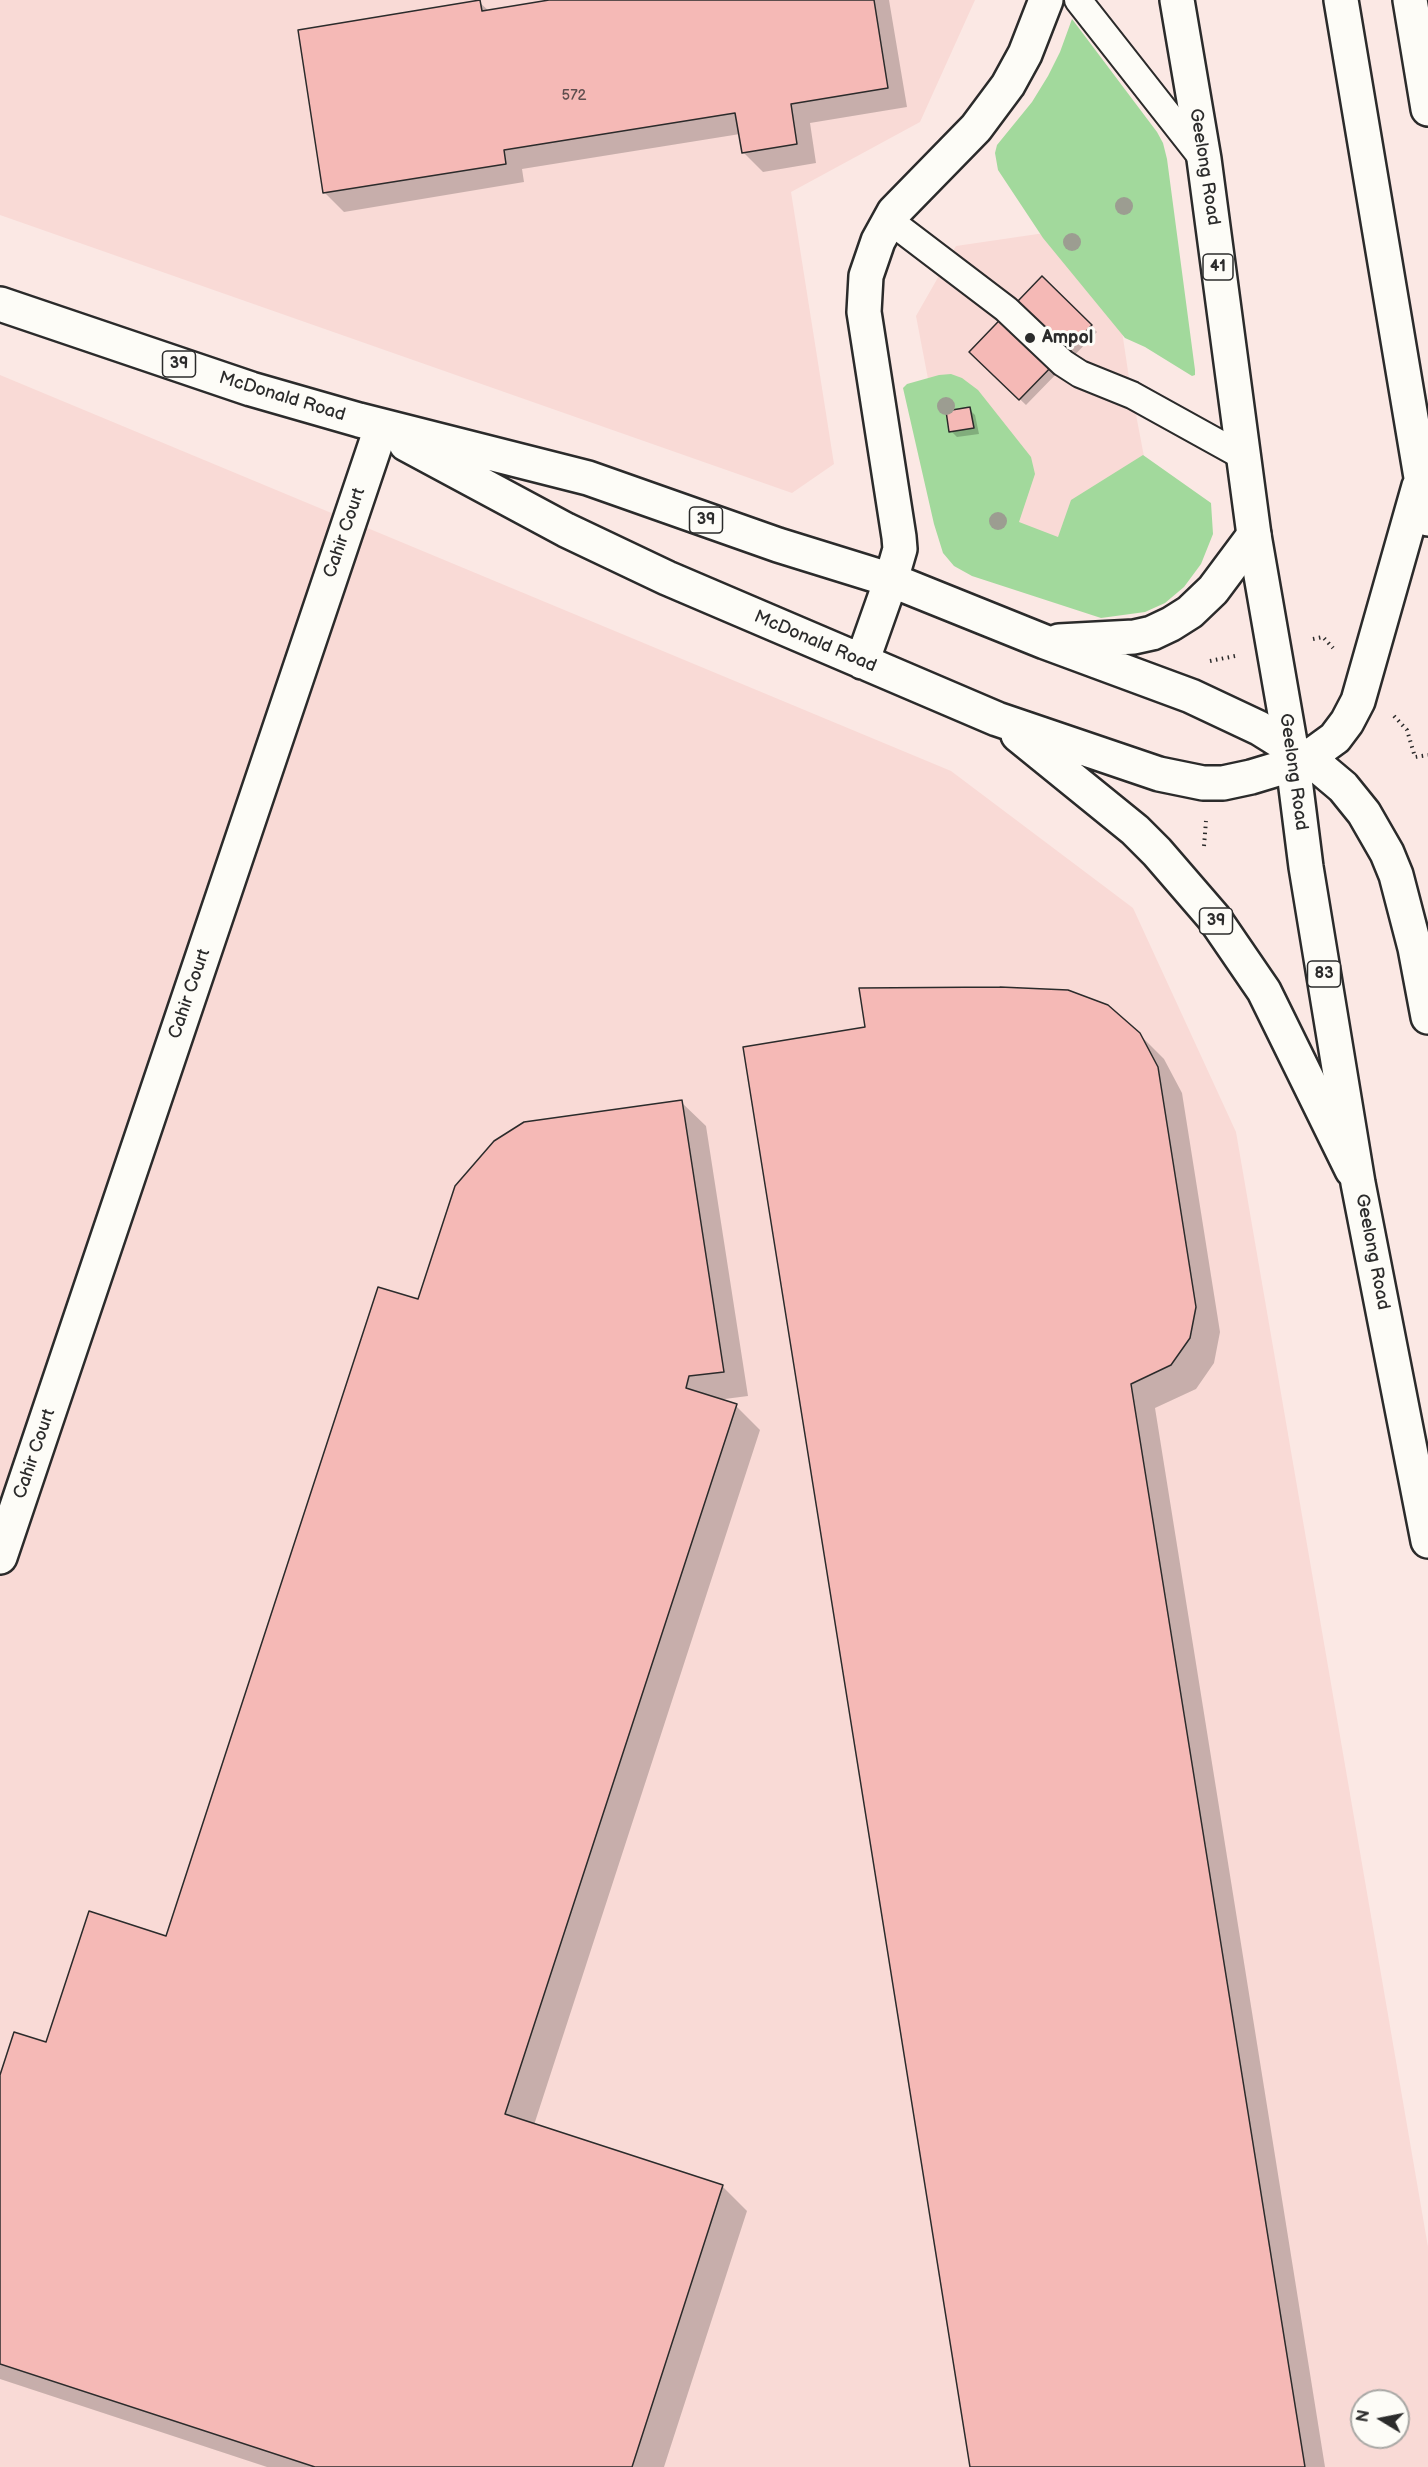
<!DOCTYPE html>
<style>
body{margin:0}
#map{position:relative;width:1428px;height:2467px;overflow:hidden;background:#fbe8e4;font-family:"Balsamiq Sans",sans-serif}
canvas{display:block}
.north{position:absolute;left:1350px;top:2389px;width:60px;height:60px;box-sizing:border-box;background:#fdfcf7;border:2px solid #a9a8a5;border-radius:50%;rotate:280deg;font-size:16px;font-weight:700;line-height:24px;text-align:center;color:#2b2b2b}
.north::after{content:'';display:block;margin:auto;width:21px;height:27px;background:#2b2b2b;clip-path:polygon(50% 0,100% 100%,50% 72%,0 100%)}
</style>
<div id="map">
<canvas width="1428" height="2467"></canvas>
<div class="north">N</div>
</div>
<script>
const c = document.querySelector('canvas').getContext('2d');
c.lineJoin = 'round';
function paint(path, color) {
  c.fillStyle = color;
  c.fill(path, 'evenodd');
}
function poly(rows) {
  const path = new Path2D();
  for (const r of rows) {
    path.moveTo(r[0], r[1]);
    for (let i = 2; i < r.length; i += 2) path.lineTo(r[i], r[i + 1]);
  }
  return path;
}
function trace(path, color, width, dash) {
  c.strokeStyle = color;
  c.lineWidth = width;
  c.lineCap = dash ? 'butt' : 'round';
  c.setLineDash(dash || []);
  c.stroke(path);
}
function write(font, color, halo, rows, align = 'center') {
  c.font = font + ' "Balsamiq Sans",sans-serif';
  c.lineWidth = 6;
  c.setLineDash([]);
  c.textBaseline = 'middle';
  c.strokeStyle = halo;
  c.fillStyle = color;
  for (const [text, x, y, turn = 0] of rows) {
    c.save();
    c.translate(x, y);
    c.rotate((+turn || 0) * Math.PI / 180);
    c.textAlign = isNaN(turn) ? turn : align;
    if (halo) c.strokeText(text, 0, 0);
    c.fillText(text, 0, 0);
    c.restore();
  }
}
paint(poly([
 [0,0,975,0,920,122,791,192,834,464,792,493,0,215],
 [1106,224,1129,378,1159,535,960,546,916,316,956,246],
 [0,375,951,771,1133,908,1236,1132,1428,2247,1428,2467,0,2467],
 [1362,2401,1398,2401,1398,2437,1362,2437]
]), '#f9dad6');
paint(poly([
 [1072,19,1157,132,1163,143,1167,159,1195,370,1195,375,1192,376,1145,347,1125,338,1043,238,998,170,995,153,997,145,1032,102,1048,76,1060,52],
 [951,374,962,378,978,390,1031,457,1035,474,1019,522,1058,537,1071,500,1143,455,1211,503,1213,534,1201,564,1184,587,1165,603,1145,612,1101,618,972,576,954,566,943,553,934,524,903,388,907,384,939,375]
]), '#a2d99c');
paint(poly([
 [558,0,889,0,907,107,810,123,816,163,763,172,744,153,740,134,522,169,524,182,344,212,325,193,479,2,489,11],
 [1042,278,1097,332,1026,405,971,352],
 [969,409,975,415,979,434,957,437,951,431],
 [1139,1034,1164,1059,1182,1093,1220,1332,1214,1363,1196,1389,1155,1408,1325,2467,972,2467],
 [681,1102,706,1126,748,1396,717,1400,736,1406,760,1430,534,2125,723,2187,747,2211,664,2467,267,2467,0,2379,0,2080,47,2044,167,1938,419,1301]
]), '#0003');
const building = poly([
 [480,0,482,11,549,0,874,0,888,88,791,104,797,144,742,153,735,113,504,150,506,164,323,193,298,30,480,0],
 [1042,276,1092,325,1019,400,969,352,1042,276],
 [970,407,974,428,949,432,946,411,970,407],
 [1000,987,1068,990,1108,1005,1140,1033,1158,1067,1196,1307,1190,1338,1171,1365,1131,1384,1305,2467,970,2467,743,1047,865,1027,859,988,1000,987],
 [682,1100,724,1372,689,1376,686,1388,737,1404,505,2114,723,2185,632,2467,315,2467,0,2364,0,2075,14,2032,46,2042,89,1911,166,1936,378,1287,418,1299,455,1186,494,1141,524,1122,682,1100]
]);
paint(building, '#f5b9b6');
trace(building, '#2b2b2b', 1.5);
const lane = poly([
 [1078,0,1203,159],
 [889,220,1006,309,1063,363,1080,374,1132,395,1244,457]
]);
const street = poly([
 [1410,0,1428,109],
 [891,580,900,549,899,537,864,312,866,276,878,241,894,212,976,128,1008,85,1025,54,1046,0],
 [0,1557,380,431]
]);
const primary = poly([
 [0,304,251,389,359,420,588,478,778,545,891,580,1045,642,1191,696,1259,728,1291,748],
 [406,444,566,530,667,578,997,719,1159,774,1203,783,1223,783,1251,777,1294,764],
 [1059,641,1134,637,1152,633,1171,624,1190,612,1213,590,1254,535],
 [862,662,891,580],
 [1018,735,1135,830,1157,852,1214,918,1264,991,1352,1170]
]);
const highway = poly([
 [1177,0,1204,159,1254,535,1291,748,1306,867,1358,1183,1428,1541],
 [1341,0,1428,519],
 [1291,748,1318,766,1343,787,1364,813,1387,853,1396,875,1415,948,1428,1017],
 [1294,764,1313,754,1335,738,1347,722,1358,701,1419,486]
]);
trace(lane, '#2b2b2b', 30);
trace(street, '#2b2b2b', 38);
trace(primary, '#2b2b2b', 38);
trace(highway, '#2b2b2b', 38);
trace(poly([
 [1313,639,1323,637,1333,648],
 [1210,661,1235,656],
 [1394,716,1407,730,1415,757,1428,755],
 [1204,846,1206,821]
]), '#2b2b2b', 4, [1.5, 4.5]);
trace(lane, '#fdfcf7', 26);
trace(street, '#fdfcf7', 33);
trace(primary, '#fdfcf7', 33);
trace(highway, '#fdfcf7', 33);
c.fillStyle = '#9c9d91';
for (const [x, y] of [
 [1124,206],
 [1072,242],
 [946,406],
 [998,521]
]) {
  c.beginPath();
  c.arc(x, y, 9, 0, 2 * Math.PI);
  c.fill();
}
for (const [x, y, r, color] of [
 [1030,338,6,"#2b2b2b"]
]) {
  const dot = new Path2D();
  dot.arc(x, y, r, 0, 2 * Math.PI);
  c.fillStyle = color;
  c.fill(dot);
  trace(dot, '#fdfcf7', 2);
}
write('15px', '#5e4e4e', null, [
 ["572",574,96]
]);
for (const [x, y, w] of [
 [1218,267,30],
 [179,364,33],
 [706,520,33],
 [1216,921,33],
 [1324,974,33]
]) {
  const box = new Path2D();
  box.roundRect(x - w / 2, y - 13, w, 26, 4.5);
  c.fillStyle = '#fdfcf7';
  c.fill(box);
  trace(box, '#2b2b2b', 1.5);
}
write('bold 16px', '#2b2b2b', null, [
 ["41",1218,267],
 ["39",179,364],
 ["39",706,520],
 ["39",1216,921],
 ["83",1324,974]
]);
write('18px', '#2b2b2b', '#fdfcf7', [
 ["Geelong Road",1204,167,81],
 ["McDonald Road",282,397,17],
 ["Cahir Court",345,533,-71],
 ["McDonald Road",815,642,23],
 ["Geelong Road",1293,772,82],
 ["Cahir Court",190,994,-71],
 ["Geelong Road",1372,1252,79],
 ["Cahir Court",35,1454,-71]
]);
write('bold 18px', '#2b2b2b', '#fdfcf7', [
 ["Ampol",1042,338]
], 'left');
</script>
